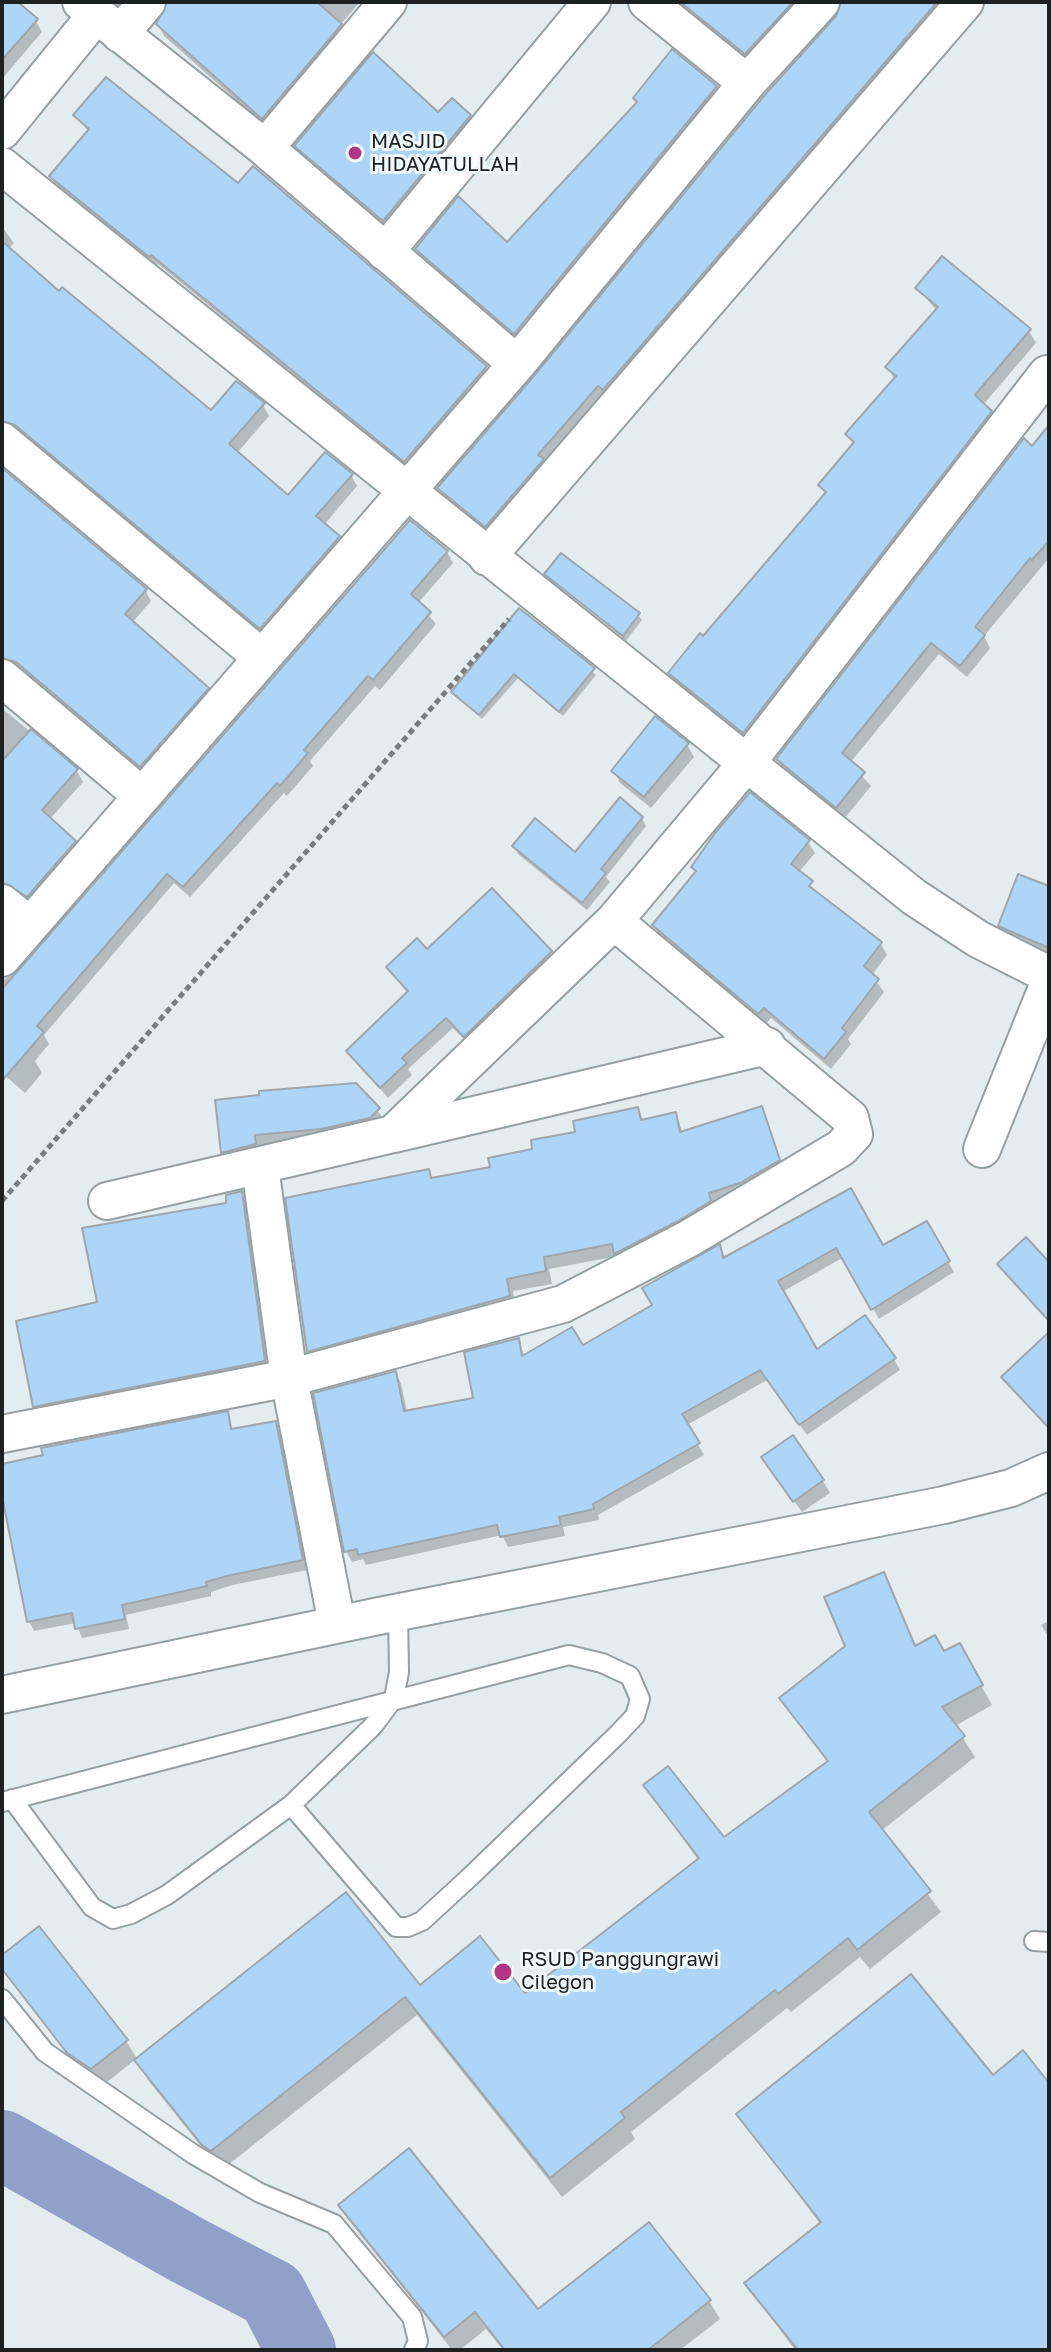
<!DOCTYPE html>
<style>
body{margin:0}
#map{position:relative;width:1051px;height:2352px;overflow:hidden;background:#e3ecef;font-family:"Golos Text",sans-serif}
canvas{display:block}
.frame{position:absolute;inset:0;border:4px solid #1e2122;pointer-events:none}
</style>
<div id="map">
<canvas width="1051" height="2352"></canvas>
<div class="frame"></div>
</div>
<script>
const c = document.querySelector('canvas').getContext('2d');
c.lineJoin = 'round';
function paint(path, color) {
  c.fillStyle = color;
  c.fill(path, 'evenodd');
}
function poly(rows) {
  const path = new Path2D();
  for (const r of rows) {
    path.moveTo(r[0], r[1]);
    for (let i = 2; i < r.length; i += 2) path.lineTo(r[i], r[i + 1]);
  }
  return path;
}
function trace(path, color, width, dash) {
  c.strokeStyle = color;
  c.lineWidth = width;
  c.lineCap = dash ? 'butt' : 'round';
  c.setLineDash(dash || []);
  c.stroke(path);
}
function write(font, color, halo, rows, align = 'center') {
  c.font = font + ' "Golos Text",sans-serif';
  c.lineWidth = 6;
  c.setLineDash([]);
  c.textBaseline = 'middle';
  c.strokeStyle = halo;
  c.fillStyle = color;
  for (const [text, x, y, turn = 0] of rows) {
    c.save();
    c.translate(x, y);
    c.rotate((+turn || 0) * Math.PI / 180);
    c.textAlign = isNaN(turn) ? turn : align;
    if (halo) c.strokeText(text, 0, 0);
    c.fillText(text, 0, 0);
    c.restore();
  }
}
paint(poly([
 [2,2,14,2,36,21,42,32,2,79],
 [110,2,134,2,121,11],
 [169,2,360,2,340,25,347,37,269,129,164,36,158,24],
 [675,2,810,2,752,64],
 [878,2,953,2,492,536,446,499,440,488],
 [716,87,722,98,521,343,423,260,417,249,507,244],
 [75,115,238,186,253,168,486,368,492,378,411,471,158,264,156,267,57,188,51,177,89,132],
 [439,115,470,116,479,133,393,236,306,162,297,146],
 [2,227,14,243,8,249,212,412,263,405,269,416,237,453,288,497,351,475,357,486,324,525,344,549,267,638,2,432],
 [918,288,1029,331,1036,343,983,405,998,424,751,744,677,685,670,673,704,639,826,495,820,486,854,446,848,435,895,380,888,368,937,311],
 [1049,429,1049,558,984,636,990,648,967,677,939,654,850,763,871,786,844,819,785,772,778,760],
 [2,471,145,590,151,601,132,623,207,689,214,700,147,776,24,673,2,669],
 [447,552,453,563,418,603,436,624,380,690,375,686,310,761,313,766,287,796,284,793,190,897,174,883,44,1035,49,1044,35,1061,42,1073,25,1093,2,1073,2,980,19,973],
 [547,574,638,615,642,620,626,641],
 [520,610,596,675,563,716,518,678,482,719,453,693],
 [2,708,77,771,83,782,49,820,74,842,81,853,34,907,2,896],
 [687,745,694,757,651,808,620,783,614,771],
 [642,818,646,826,606,877,610,882,587,910,519,855,514,847,576,854],
 [808,842,815,853,799,872,818,894,881,944,887,955,872,975,884,992,848,1039,851,1044,831,1069,771,1018,766,1024,661,937,654,925,697,873,693,867],
 [1049,888,1049,956,1007,938,1000,925],
 [492,891,557,964,471,1047,453,1028,408,1069,412,1075,388,1098,348,1051,408,994,388,967,427,952],
 [355,1085,386,1121,230,1164,223,1152,217,1102],
 [761,1108,785,1173,618,1256,549,1269,552,1284,513,1291,516,1309,315,1363,308,1351,428,1171,433,1180,492,1169,637,1109,644,1121,675,1114,683,1133],
 [850,1191,887,1255,926,1224,954,1272,879,1319,844,1257,782,1292,816,1352,894,1359,900,1370,807,1435,767,1380,687,1425,704,1455,598,1515,599,1520,563,1527,565,1536,508,1547,502,1535,366,1565,363,1559,352,1562,346,1551,395,1373,401,1383,407,1412,475,1400,518,1340,525,1357,582,1348,655,1306,720,1247,726,1258],
 [241,1193,247,1204,270,1372,41,1416,35,1406,99,1303],
 [1049,1342,1049,1430,1004,1377],
 [226,1414,234,1431,275,1423,281,1433,307,1570,233,1585,211,1592,211,1596,126,1615,129,1629,82,1638,76,1623,34,1631,29,1621,2,1484,2,1466],
 [771,1469,823,1481,830,1493,802,1512],
 [883,1574,917,1647,943,1654,959,1645,992,1705,955,1726,975,1757,881,1831,941,1912,870,1969,860,1957,791,2012,787,2008,631,2132,635,2139,562,2197,417,2015,223,2169,216,2165,148,2080,136,2059,102,2086,80,2071,2,1968,2,1958,126,2041,138,2060,420,1988,525,1996,699,1861,645,1786,724,1840,828,1763,781,1698,847,1646],
 [1049,1621,1049,1638,1041,1625],
 [992,2077,1049,2086,1049,2350,795,2350,747,2284,821,2225,738,2114],
 [340,2206,538,2312,709,2301,720,2319,680,2350,503,2350,486,2329,460,2350,452,2350]
]), '#0003');
trace(poly([
 [2,2145,189,2251,272,2294,301,2350]
]), '#91a0c9', 70);
const building = poly([
 [2,2,18,2,38,19,2,60,2,2],
 [167,2,317,2,342,24,262,119,156,24,167,2],
 [680,2,793,2,745,54,680,2],
 [841,2,937,2,603,390,598,386,538,455,544,459,485,527,437,488,533,377,763,97,836,16,841,2],
 [672,49,717,86,514,334,415,249,458,196,507,242,637,102,633,98,672,49],
 [373,52,438,112,452,98,471,115,383,221,294,146,373,52],
 [106,77,238,183,253,166,487,366,404,462,151,255,149,257,49,176,89,129,73,115,106,77],
 [2,241,59,291,62,287,211,410,236,381,265,403,229,444,288,495,325,452,353,474,316,516,340,536,260,629,15,425,2,421,2,241],
 [942,256,1031,329,975,395,992,411,743,733,668,673,700,633,703,636,826,492,818,485,854,442,845,434,896,376,885,367,938,307,915,288,942,256],
 [1049,425,1049,541,1032,560,1030,558,975,627,985,635,960,666,931,643,842,753,865,772,836,808,776,759,1024,438,1032,446,1049,425],
 [2,468,147,589,125,614,209,688,140,767,16,662,2,658,2,468],
 [410,520,448,551,411,594,431,612,373,680,368,676,304,750,308,753,280,786,277,783,183,887,167,874,37,1026,44,1032,2,1081,2,989,410,520],
 [561,553,640,613,623,636,544,574,561,553],
 [519,608,595,668,559,712,514,674,479,715,451,692,519,608],
 [655,716,689,743,644,797,611,771,655,716],
 [31,729,78,769,42,810,76,841,27,897,2,882,2,761,31,729],
 [750,792,810,840,791,864,813,881,809,886,882,942,864,966,879,979,842,1028,846,1032,824,1059,764,1008,758,1014,652,925,696,871,691,867,715,833,750,792],
 [620,797,643,817,601,869,606,873,582,903,512,846,535,818,575,852,620,797],
 [1018,874,1049,886,1049,948,998,926,1018,874],
 [492,888,552,951,464,1037,446,1018,402,1058,407,1063,380,1088,346,1051,408,991,386,967,417,938,427,949,492,888],
 [356,1083,380,1108,370,1118,321,1129,255,1135,256,1144,221,1153,215,1100,259,1095,259,1091,356,1083],
 [762,1106,780,1160,740,1183,709,1193,711,1201,678,1221,614,1254,612,1244,544,1257,546,1271,507,1279,510,1296,307,1352,285,1198,429,1169,431,1178,490,1167,488,1158,532,1149,531,1140,575,1132,573,1121,638,1107,641,1120,676,1112,680,1132,762,1106],
 [851,1188,883,1245,927,1221,950,1261,871,1310,836,1248,778,1281,817,1349,865,1315,896,1358,799,1425,760,1370,682,1414,700,1443,593,1504,594,1509,559,1517,561,1525,500,1537,497,1525,358,1555,357,1549,344,1552,313,1393,396,1371,404,1411,473,1398,464,1352,519,1338,522,1356,572,1327,583,1345,652,1305,642,1288,720,1244,723,1258,851,1188],
 [242,1191,265,1361,33,1407,16,1321,97,1302,82,1228,226,1203,226,1195,242,1191],
 [1026,1237,1049,1262,1049,1321,997,1264,1026,1237],
 [1049,1332,1049,1428,1001,1377,1049,1332],
 [228,1411,231,1429,276,1421,303,1560,227,1576,206,1582,207,1586,122,1605,125,1619,75,1629,72,1613,27,1622,2,1496,2,1464,43,1455,41,1448,228,1411],
 [793,1435,824,1480,793,1502,761,1457,793,1435],
 [884,1572,915,1646,935,1635,944,1651,960,1643,983,1685,942,1707,965,1736,869,1812,931,1891,857,1950,848,1938,778,1994,775,1990,621,2112,625,2118,550,2178,405,1997,211,2151,202,2145,134,2060,346,1892,420,1985,480,1936,525,1993,699,1858,643,1785,668,1766,724,1837,828,1761,779,1698,845,1646,824,1597,884,1572],
 [39,1926,128,2040,91,2069,67,2053,2,1969,2,1955,39,1926],
 [911,1974,993,2075,1023,2050,1049,2083,1049,2350,798,2350,744,2283,821,2222,736,2114,911,1974],
 [409,2148,538,2309,649,2222,711,2300,648,2350,505,2350,475,2312,444,2337,338,2205,409,2148]
]);
paint(building, '#add5f7');
trace(building, '#9fa6ac', 2);
const lane = poly([
 [12,1799,92,1907,113,1919,131,1914,167,1895,291,1805,373,1726,394,1698,399,1672,398,1612],
 [2,1802,569,1655,602,1663,630,1676,640,1699,635,1716,618,1734,471,1876,422,1921,408,1927,396,1927,291,1805],
 [1034,1941,1049,1942],
 [2,1999,45,2052,193,2154,260,2193,334,2224,412,2317,418,2341,414,2350]
]);
const street = poly([
 [81,2,265,148,517,364],
 [647,2,747,83],
 [120,34,147,2],
 [2,131,96,15],
 [265,148,388,2],
 [2,166,914,897,978,939,1049,975],
 [385,252,592,2],
 [2,441,260,656],
 [487,557,965,2],
 [2,678,141,795],
 [2,903,29,925],
 [2,958,517,364,747,83,821,2],
 [394,1134,767,1046],
 [982,1149,1049,983],
 [260,1167,289,1378,337,1624],
 [107,1201,393,1134,614,921,745,765,1047,374],
 [2,1434,289,1378,563,1304,688,1239,841,1148,854,1134,850,1118,614,921],
 [2,1695,379,1616,944,1505,1011,1488,1049,1471]
]);
trace(lane, '#96a0a2', 22);
trace(street, '#96a0a2', 40);
trace(poly([
 [2,1201,509,619]
]), '#787e80', 5, [6, 4]);
trace(lane, '#fff', 18);
trace(street, '#fff', 36);
for (const [x, y, r, color] of [
 [355,153,8,"#b23585"],
 [503,1972,10,"#b23585"]
]) {
  const dot = new Path2D();
  dot.arc(x, y, r, 0, 2 * Math.PI);
  c.fillStyle = color;
  c.fill(dot);
  trace(dot, '#f0fafd', 3);
}
write('20px', '#1e2122', '#f0fafd', [
 ["MASJID",371,142],
 ["HIDAYATULLAH",371,165],
 ["RSUD Panggungrawi",521,1960],
 ["Cilegon",521,1983]
], 'left');
</script>
